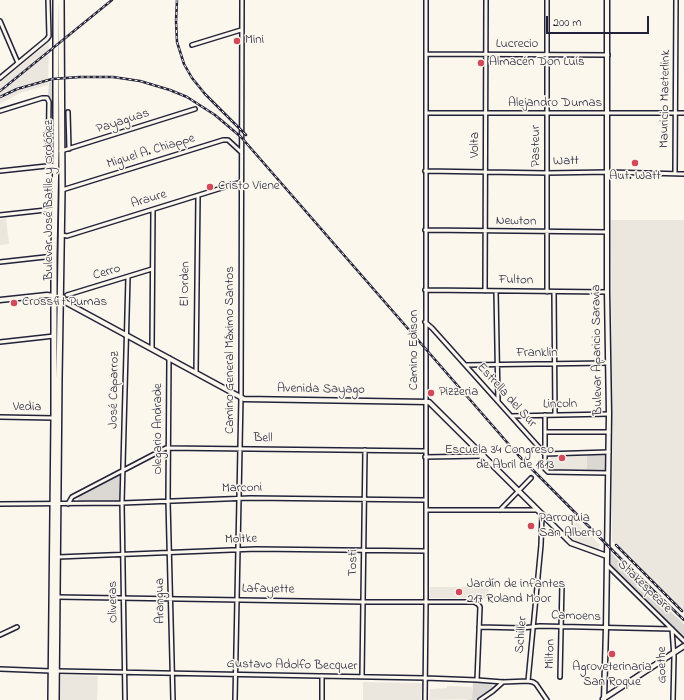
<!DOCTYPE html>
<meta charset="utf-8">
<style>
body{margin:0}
#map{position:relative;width:684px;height:700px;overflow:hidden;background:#fbf7ec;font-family:"Indie Flower",sans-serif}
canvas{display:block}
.scale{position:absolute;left:546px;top:16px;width:103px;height:18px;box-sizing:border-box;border:2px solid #22223b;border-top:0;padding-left:5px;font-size:12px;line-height:14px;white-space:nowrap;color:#22223b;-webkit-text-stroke:3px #fbf7ec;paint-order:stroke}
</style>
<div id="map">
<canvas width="684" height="700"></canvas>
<div class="scale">200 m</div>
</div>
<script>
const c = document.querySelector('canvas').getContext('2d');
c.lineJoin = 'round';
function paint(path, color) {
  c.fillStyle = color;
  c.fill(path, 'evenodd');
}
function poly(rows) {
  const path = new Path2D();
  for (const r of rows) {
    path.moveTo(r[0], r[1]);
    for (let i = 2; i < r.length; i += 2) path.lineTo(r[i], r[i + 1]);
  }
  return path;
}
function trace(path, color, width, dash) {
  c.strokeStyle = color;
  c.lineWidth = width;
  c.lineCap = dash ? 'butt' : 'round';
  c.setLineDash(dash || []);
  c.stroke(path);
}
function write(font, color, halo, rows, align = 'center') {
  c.font = font + ' "Indie Flower",sans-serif';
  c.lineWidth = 3;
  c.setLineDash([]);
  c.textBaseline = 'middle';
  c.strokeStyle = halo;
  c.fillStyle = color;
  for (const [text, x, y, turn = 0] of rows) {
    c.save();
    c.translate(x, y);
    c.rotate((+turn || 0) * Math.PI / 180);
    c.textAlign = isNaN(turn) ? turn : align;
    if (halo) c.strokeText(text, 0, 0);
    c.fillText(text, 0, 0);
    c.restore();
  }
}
paint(poly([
 [49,42,48,85,20,93,0,104,0,82],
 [6,218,9,244,0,245,0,219],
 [611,220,684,220,684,612,612,541],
 [550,456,587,456,587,470,550,471],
 [577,522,600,545,598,550,577,542,567,533],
 [430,587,489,587,488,598,429,598],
 [61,675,98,676,97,700,60,700],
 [363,682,419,683,422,684,421,700,363,700],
 [447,686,472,687,472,699,429,700,430,689,447,688]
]), '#ebe7df');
paint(poly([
 [52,81,53,157,50,158,50,101,48,98,49,82],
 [58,178,60,190,58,273,56,261],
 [587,454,606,454,606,472,587,472],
 [116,475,119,475,121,478,120,499,118,501,79,502,78,499,79,496],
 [609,551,639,582,636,586,652,600,656,598,684,624,684,639,609,566],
 [473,682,490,683,493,687,491,690,476,700,464,700,472,699]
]), '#dbd8d3');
const minor = poly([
 [0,21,18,63],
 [192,45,241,30],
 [426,54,608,55],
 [0,78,47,39,49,36,48,0],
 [0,111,42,98,47,98,49,102,48,165],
 [68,112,69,149],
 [426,113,684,113],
 [61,151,195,109],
 [0,171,56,165],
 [425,171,547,173,608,172,684,174],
 [675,173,676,0],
 [62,190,223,140,228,140,241,152],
 [0,215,55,209],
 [425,230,607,232],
 [62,235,67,236,241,182],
 [0,262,54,256],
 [425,290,607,292],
 [485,291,486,0],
 [496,291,498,401],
 [547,292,547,0],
 [554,292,555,415],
 [67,295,152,269],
 [425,322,432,328,545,454,609,452],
 [0,342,54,336],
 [152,348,153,210],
 [169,358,168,501,173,700],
 [466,365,608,363],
 [196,372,198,196],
 [545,415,545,469,548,472,608,473],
 [511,416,609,414],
 [0,417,54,418],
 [545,432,609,432],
 [425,457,484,456],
 [0,504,122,503,250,498,425,500],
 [68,504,72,497,166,448,425,451],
 [426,510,537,510],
 [500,510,531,478],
 [58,557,256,549,426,551],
 [607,565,684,641],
 [57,597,364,602,474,602,478,604,480,607,477,680],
 [479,627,522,628,540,626,672,629],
 [672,629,674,657,673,700],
 [0,635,17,627],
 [0,669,51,671],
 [57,671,425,678,477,680,503,682,528,681,533,682,536,684,547,700],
 [362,677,365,450],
 [560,677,562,584],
 [528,681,541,545,542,514],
 [125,700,122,503,128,277],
 [235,700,241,397,242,0],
 [322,700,322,676],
 [425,700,426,603,426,0],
 [480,700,493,691,503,682]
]);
const tertiary = poly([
 [0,300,47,295,54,296,244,399,429,402,571,543,607,556],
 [603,699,684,646],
 [604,700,606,628,609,414,607,292,607,0]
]);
const primary = poly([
 [51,700,54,418,54,256,56,151,56,0],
 [56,700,59,378,62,190,61,0]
]);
trace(minor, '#22223b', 6);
trace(tertiary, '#22223b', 7);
trace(primary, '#22223b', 8);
trace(minor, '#fbf7ec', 3);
trace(tertiary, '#fbf7ec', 4);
trace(primary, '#fbf7ec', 5);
const rail = poly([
 [177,0,176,21,177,42,184,64,192,78,205,94,246,135],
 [0,91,112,0],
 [0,97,17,89,52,79,80,77,113,77,140,81,170,90,187,97,215,115,241,137,519,456,628,566,684,620],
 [616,545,682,611]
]);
trace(rail, '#22223b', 2.5);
trace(rail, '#fbf7ec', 1, [3]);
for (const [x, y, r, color] of [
 [237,41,4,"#d1495b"],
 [481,63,4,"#d1495b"],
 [635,163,4,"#d1495b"],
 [210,187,4,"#d1495b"],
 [14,303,4,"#d1495b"],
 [431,393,4,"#d1495b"],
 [562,458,4,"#d1495b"],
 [531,526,4,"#d1495b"],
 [459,592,4,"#d1495b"],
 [612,654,4,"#d1495b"]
]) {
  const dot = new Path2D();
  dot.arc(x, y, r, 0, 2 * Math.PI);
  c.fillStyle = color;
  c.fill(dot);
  trace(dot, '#fbf7ec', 1.5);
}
write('13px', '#22223b', '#fbf7ec', [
 ["Mini",245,41],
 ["Almacén Don Luís",489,63],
 ["Aut. Watt",635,177,"center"],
 ["Cristo Viene",218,187],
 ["Crossfit Pumas",22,303],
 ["Pizzeria",439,393],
 ["Escuela 34 Congreso",554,451,"right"],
 ["de Abril de 1813",554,466,"right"],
 ["Parroquia",539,519],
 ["San Alberto",539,534],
 ["Jardín de infantes",467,585],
 ["217 Roland Moor",467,600],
 ["Agroveterinaria",612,668,"center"],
 ["San Roque",612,683,"center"]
], 'left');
write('13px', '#22223b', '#fbf7ec', [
 ["Lucrecio",517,45],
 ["Mauricio Maeterlink",666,99,-89],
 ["Alejandro Dumas",555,104],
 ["Payaguas",123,122,-18],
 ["Volta",476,145,-90],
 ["Pasteur",537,146,-90],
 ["Miguel A. Chiappe",151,152,-17],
 ["Watt",566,162,-1],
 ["Bulevar José Batlle y Ordóñez",50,200,-90],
 ["Araure",149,200,-17],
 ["Newton",516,222,1],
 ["Cerro",107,273,-17],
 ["Fulton",516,281,1],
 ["El Orden",186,284,-89],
 ["Camino General Máximo Santos",231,350,-90],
 ["Camino Edison",415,350,-90],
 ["Bulevar Aparicio Saravia",598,350,-91],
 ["Franklin",537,354],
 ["José Caparroz",115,390,-89],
 ["Avenida Sayago",321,390,1],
 ["Estrella del Sur",506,396,48],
 ["Lincoln",560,405,-1],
 ["Vedia",27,408,1],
 ["Olegario Andrade",159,429,-90],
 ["Bell",263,439,1],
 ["Marconi",242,489,-1],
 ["Moltke",241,540,-2],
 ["Tosti",354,563,-89],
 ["Shakespeare",644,587,44],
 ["Lafayette",268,590,1],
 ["Arangua",161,601,-91],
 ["Oliveras",114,602,-91],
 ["Camoens",576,617,2],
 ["Schiller",522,635,-85],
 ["Milton",551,654,-88],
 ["Goethe",663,665,-91],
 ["Gustavo Adolfo Becquer",292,666,1]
]);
</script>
